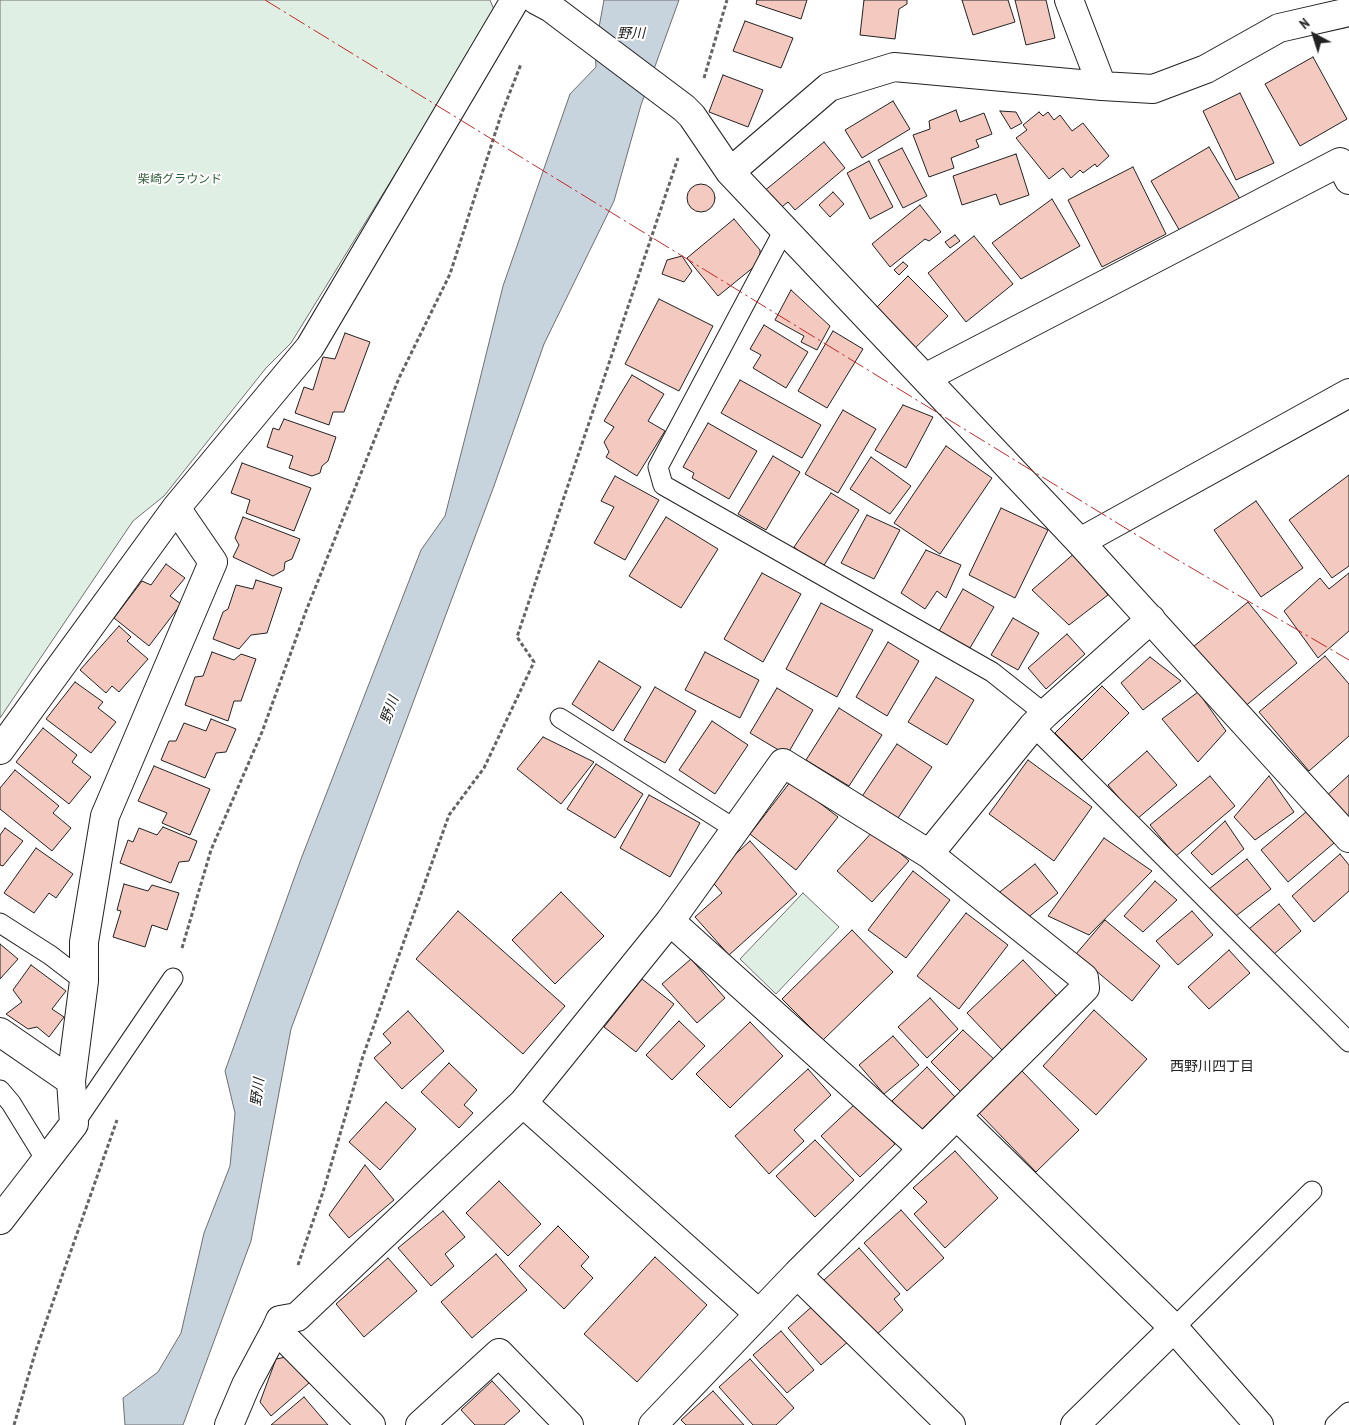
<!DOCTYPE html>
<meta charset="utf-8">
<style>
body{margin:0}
#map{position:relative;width:1349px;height:1425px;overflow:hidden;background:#fff;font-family:"PT Sans Narrow",sans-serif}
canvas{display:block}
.north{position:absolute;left:1289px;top:10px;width:50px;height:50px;-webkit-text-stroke:4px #fff;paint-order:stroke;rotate:320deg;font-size:14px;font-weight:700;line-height:20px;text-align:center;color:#222}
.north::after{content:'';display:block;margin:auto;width:18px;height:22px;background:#222;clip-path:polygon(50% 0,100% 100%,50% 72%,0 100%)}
</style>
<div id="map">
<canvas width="1349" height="1425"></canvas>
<div class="north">N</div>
</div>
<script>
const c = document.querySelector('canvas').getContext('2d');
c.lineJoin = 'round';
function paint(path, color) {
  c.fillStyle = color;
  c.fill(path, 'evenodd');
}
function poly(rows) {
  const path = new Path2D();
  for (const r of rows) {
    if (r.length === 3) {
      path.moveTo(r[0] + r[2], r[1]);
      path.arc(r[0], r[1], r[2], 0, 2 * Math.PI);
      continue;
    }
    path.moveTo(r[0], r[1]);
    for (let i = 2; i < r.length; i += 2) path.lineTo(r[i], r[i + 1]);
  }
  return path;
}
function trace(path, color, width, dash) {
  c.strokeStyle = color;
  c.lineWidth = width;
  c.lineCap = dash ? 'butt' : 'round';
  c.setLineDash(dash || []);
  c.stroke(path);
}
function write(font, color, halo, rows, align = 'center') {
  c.font = font + ' "PT Sans Narrow","Noto Sans JP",sans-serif';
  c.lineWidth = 4;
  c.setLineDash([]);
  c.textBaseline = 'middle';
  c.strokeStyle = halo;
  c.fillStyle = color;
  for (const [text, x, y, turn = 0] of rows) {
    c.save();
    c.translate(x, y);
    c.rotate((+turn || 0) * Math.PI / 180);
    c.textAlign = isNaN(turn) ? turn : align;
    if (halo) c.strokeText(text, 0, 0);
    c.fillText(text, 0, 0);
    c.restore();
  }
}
const green = poly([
 [0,0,490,0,495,12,291,343,266,368,164,496,133,521,0,718,0,0],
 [803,893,839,927,776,994,740,959,803,893]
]);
paint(green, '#e0efe3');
trace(green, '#6f6f6f', 1);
const water = poly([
 [604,0,679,0,641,105,614,201,544,344,494,486,291,1029,251,1241,183,1425,125,1425,123,1398,158,1372,181,1333,204,1233,230,1166,235,1113,225,1071,301,859,421,550,445,516,477,391,503,286,570,94,596,67,595,49,604,0]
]);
paint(water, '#c7d3dd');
trace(water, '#6f6f6f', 1);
const building = poly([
 [757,0,807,0,801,19,756,4,757,0],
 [864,0,907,0,907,4,899,9,895,39,860,35,864,0],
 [962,0,1008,0,1015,22,973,35,962,0],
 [1015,0,1046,0,1055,38,1026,45,1015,0],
 [745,21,793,38,781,68,733,51,745,21],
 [1313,57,1347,119,1300,146,1265,84,1313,57],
 [723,75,763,90,748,127,709,112,723,75],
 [1240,93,1274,163,1236,180,1203,111,1240,93],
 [893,101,910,129,862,158,845,130,893,101],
 [956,110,960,122,984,113,992,134,976,140,979,147,951,158,954,168,929,177,913,135,930,129,929,121,956,110],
 [1000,111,1016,112,1022,123,1011,129,1000,111],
 [1039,112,1043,116,1048,112,1054,120,1060,115,1072,131,1083,123,1109,156,1097,167,1095,164,1083,173,1080,170,1071,178,1063,168,1049,179,1016,138,1027,130,1023,125,1039,112],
 [824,142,845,168,795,210,788,202,778,210,763,192,824,142],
 [1209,147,1240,199,1181,233,1151,181,1209,147],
 [902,148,927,196,903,208,878,160,902,148],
 [1016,154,1029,195,1000,205,996,194,962,205,953,176,1016,154],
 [869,161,893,207,870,219,847,173,869,161],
 [1133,167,1166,234,1102,267,1068,200,1133,167],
 [701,198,14],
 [833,192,844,204,830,217,819,205,833,192],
 [1052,199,1080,246,1021,279,992,243,1052,199],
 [920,205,941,232,929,241,925,239,890,267,872,244,920,205],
 [734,219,760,250,760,262,718,296,687,258,734,219],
 [955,235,960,241,950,248,945,242,955,235],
 [974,236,1013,284,966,322,928,273,974,236],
 [682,256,692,271,684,282,662,274,667,260,682,256],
 [903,262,908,266,899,275,894,270,903,262],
 [908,276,948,316,912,351,872,312,908,276],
 [791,290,830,326,817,350,801,342,804,336,775,320,791,290],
 [659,299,713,326,679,391,625,364,659,299],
 [764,325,808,352,786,388,753,368,761,355,750,349,764,325],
 [833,331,863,349,827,408,798,391,833,331],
 [345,333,370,342,344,412,333,412,329,425,295,413,304,387,313,390,323,357,335,359,345,333],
 [632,375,664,394,648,421,665,431,637,476,606,457,609,452,604,442,614,427,604,421,632,375],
 [740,380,821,425,802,458,721,413,740,380],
 [903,405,933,417,906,468,875,450,903,405],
 [843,410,876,429,838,493,805,474,843,410],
 [284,419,336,437,328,461,322,466,320,473,312,476,289,468,293,456,267,447,273,428,279,430,284,419],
 [708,423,757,451,729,499,692,478,694,473,683,467,708,423],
 [946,446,992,478,940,554,894,523,946,446],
 [773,456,800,472,766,530,738,514,773,456],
 [871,457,911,486,890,514,850,489,871,457],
 [242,463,311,488,294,531,246,513,250,500,231,493,242,463],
 [1349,475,1349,566,1332,578,1289,520,1349,475],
 [615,476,659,500,625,560,594,543,614,507,601,501,615,476],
 [831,493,859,510,821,570,794,547,831,493],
 [1256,501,1303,568,1261,597,1214,530,1256,501],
 [1001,508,1048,530,1015,598,969,575,1001,508],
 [867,515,900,530,874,579,841,563,867,515],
 [243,517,300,539,292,559,285,562,284,570,273,576,233,557,239,545,235,538,243,517],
 [666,517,718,549,681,608,629,576,666,517],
 [926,550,961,565,946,598,937,591,925,609,901,593,926,550],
 [1076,552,1108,595,1069,625,1032,590,1076,552],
 [166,564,185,578,170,596,181,604,149,646,114,618,142,581,151,585,166,564],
 [762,573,801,594,763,662,724,639,762,573],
 [1349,573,1349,631,1318,658,1284,611,1320,578,1329,589,1349,573],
 [256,580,282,588,267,633,251,635,239,649,213,639,223,612,228,609,236,585,253,589,256,580],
 [963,589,994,607,970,648,939,631,963,589],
 [1248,602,1297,663,1243,708,1193,647,1248,602],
 [821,603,873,630,837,697,786,669,821,603],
 [1013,618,1039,633,1018,670,991,655,1013,618],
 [119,626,131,637,127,641,148,659,119,692,112,686,106,693,80,670,119,626],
 [1067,634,1085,654,1046,689,1028,668,1067,634],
 [888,642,919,661,887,716,856,697,888,642],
 [212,652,234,660,241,654,256,659,241,701,234,701,228,721,185,705,195,677,203,676,212,652],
 [705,652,759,680,740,718,685,690,705,652],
 [1325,656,1349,684,1349,736,1309,771,1259,712,1325,656],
 [1150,657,1181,681,1143,710,1121,683,1150,657],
 [599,661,641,687,613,731,572,704,599,661],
 [936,677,974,700,947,745,908,722,936,677],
 [75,682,103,702,98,708,116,722,91,753,46,719,75,682],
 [1102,686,1129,713,1082,760,1055,733,1102,686],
 [655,687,696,711,665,763,624,740,655,687],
 [777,688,813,710,787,755,750,733,777,688],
 [1198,692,1226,731,1198,762,1162,719,1198,692],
 [839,708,882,735,849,786,806,760,839,708],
 [211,719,236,729,226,752,216,753,205,778,161,760,169,741,176,741,184,723,206,731,211,719],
 [712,721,748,745,715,794,679,770,712,721],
 [43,728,77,755,72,762,91,777,69,804,16,762,43,728],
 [543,737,594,762,561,804,517,769,543,737],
 [897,744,932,767,896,821,861,798,897,744],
 [1147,751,1177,785,1137,819,1108,785,1147,751],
 [1028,760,1092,807,1054,861,989,814,1028,760],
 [596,764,643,794,615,838,567,809,596,764],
 [154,766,210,789,190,835,162,823,167,813,138,801,154,766],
 [15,770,59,806,53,813,71,828,52,851,0,809,0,788,15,770],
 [1349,775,1349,828,1323,799,1349,775],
 [1210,776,1235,806,1176,856,1150,825,1210,776],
 [1269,776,1294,812,1255,840,1234,817,1269,776],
 [791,781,838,817,796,870,750,834,791,781],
 [649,795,700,823,670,877,620,848,649,795],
 [1306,812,1334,843,1288,882,1261,850,1306,812],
 [1225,821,1244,849,1212,875,1191,853,1225,821],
 [163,827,197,841,189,861,179,862,171,883,120,863,128,840,133,842,139,828,157,835,163,827],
 [5,828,23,841,3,866,0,865,0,835,5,828],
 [874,830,909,861,872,902,837,871,874,830],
 [1104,838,1152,871,1089,935,1048,916,1104,838],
 [750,841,797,894,729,955,695,917,722,893,709,878,750,841],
 [36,848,73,874,56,898,49,893,34,913,4,893,36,848],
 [1340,854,1349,865,1349,891,1314,922,1292,896,1340,854],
 [1247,859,1271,889,1232,919,1209,889,1247,859],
 [1035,864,1058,893,1020,924,996,895,1035,864],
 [913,871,950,900,906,958,868,930,913,871],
 [1155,881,1177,900,1143,932,1124,916,1155,881],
 [124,884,148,891,152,885,179,893,167,930,152,925,145,947,113,937,121,911,117,910,124,884],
 [561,892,604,936,555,984,512,940,561,892],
 [1279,904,1301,931,1267,960,1244,933,1279,904],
 [458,911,565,1006,523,1054,416,959,458,911],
 [1192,911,1213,935,1178,965,1156,941,1192,911],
 [966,913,1008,945,959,1009,917,976,966,913],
 [1105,920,1160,966,1132,1001,1076,954,1105,920],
 [852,930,893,972,823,1040,782,999,852,930],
 [0,944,18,959,0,979,0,944],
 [1229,950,1250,973,1209,1009,1188,987,1229,950],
 [691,959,725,998,697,1023,662,984,691,959],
 [1023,960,1058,997,1002,1050,967,1013,1023,960],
 [31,965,66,991,52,1009,64,1017,49,1037,37,1027,28,1029,6,1014,22,1002,13,990,31,965],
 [642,979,674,1004,636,1052,604,1027,642,979],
 [930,998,958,1029,927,1058,898,1027,930,998],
 [1094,1010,1147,1059,1096,1115,1043,1066,1094,1010],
 [408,1011,444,1051,402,1089,374,1058,391,1043,383,1034,408,1011],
 [679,1021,705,1046,672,1080,646,1055,679,1021],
 [750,1022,783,1056,730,1108,696,1074,750,1022],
 [963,1030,996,1061,964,1095,931,1062,963,1030],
 [893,1036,919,1065,884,1094,859,1065,893,1036],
 [449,1063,477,1090,464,1105,473,1113,459,1128,421,1092,449,1063],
 [927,1067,955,1097,921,1130,892,1101,927,1067],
 [808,1069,831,1095,794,1130,804,1141,769,1174,735,1136,808,1069],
 [1022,1071,1079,1130,1036,1172,979,1113,1022,1071],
 [386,1102,416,1129,380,1170,349,1142,386,1102],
 [856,1103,895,1144,860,1177,821,1136,856,1103],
 [815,1140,854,1180,815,1217,776,1176,815,1140],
 [955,1151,998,1198,945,1248,914,1214,927,1202,913,1188,955,1151],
 [365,1165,394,1200,349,1238,329,1215,365,1165],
 [499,1181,541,1224,508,1256,466,1213,499,1181],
 [901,1210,944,1258,907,1291,864,1243,901,1210],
 [443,1211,465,1237,445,1254,454,1266,431,1286,398,1248,443,1211],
 [558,1226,589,1257,581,1266,593,1278,564,1309,519,1266,558,1226],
 [859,1248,900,1294,894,1299,903,1310,873,1338,823,1281,859,1248],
 [496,1254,527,1290,472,1338,441,1302,496,1254],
 [655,1257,707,1305,637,1382,584,1334,655,1257],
 [388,1258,417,1291,364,1337,336,1304,388,1258],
 [817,1302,850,1340,821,1365,788,1328,817,1302],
 [781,1331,814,1370,787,1393,753,1355,781,1331],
 [286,1357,309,1383,271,1416,260,1402,276,1359,286,1357],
 [750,1359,794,1408,776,1425,753,1425,719,1387,750,1359],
 [492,1381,520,1411,504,1425,475,1425,461,1410,492,1381],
 [713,1391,744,1425,686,1425,681,1420,713,1391],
 [304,1397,328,1425,271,1425,304,1397]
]);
paint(building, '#f3c9c0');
trace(building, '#222', 1);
const lane = poly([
 [784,230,658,467,663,485,992,672,1045,714],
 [560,718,735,829],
 [1033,726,1349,1042],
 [0,923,50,955,84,981],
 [0,1090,11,1103,46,1160],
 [74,1124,173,978],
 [1174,1328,1312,1191],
 [1335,1425,1349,1412]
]);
const street = poly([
 [536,0,551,8,684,108,692,116,730,172,1080,542,1349,838],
 [1069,0,1102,86],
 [730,172,829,87,894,67,1102,86,1153,89,1206,69,1279,28,1349,12],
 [925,378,1340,162,1349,180],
 [1080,542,1349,393],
 [0,750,176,508,310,347,515,0],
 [670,921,923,1149],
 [0,1032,71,1081],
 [523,1103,670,921,783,763,929,854],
 [957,1116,1174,1328,1259,1425],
 [0,1220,74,1124,71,1081,84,981,84,942,105,816,213,562,176,508],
 [797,1274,951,1425],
 [276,1329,371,1425],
 [229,1425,246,1385,276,1329,280,1320,297,1317,523,1103,759,1314],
 [420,1425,499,1353,569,1425],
 [653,1425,797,1274,1085,988,1084,978,929,854,1033,726,1045,714,1151,619],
 [1075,1425,1174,1328]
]);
trace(lane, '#222', 21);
trace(street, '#222', 30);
trace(poly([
 [704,78,727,0],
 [182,948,211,850,262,732,306,611,399,378,450,274,501,115,521,64],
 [298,1265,323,1192,363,1056,449,815,484,768,534,662,517,637,678,158],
 [14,1425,36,1350,117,1120]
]), '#646464', 3, [4, 2.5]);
trace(lane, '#fff', 19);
trace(street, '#fff', 28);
trace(poly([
 [265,0,1171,556,1349,660]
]), '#c62828', 1, [18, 4, 2.5, 4]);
write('12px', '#2f5e38', '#fff', [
 ["柴崎グラウンド",180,180]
]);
write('italic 14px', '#222', '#fff', [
 ["野川",631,34],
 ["野川",390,710,-70],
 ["野川",258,1092,-83]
]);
write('14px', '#222', '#fff', [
 ["西野川四丁目",1212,1067]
]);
</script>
